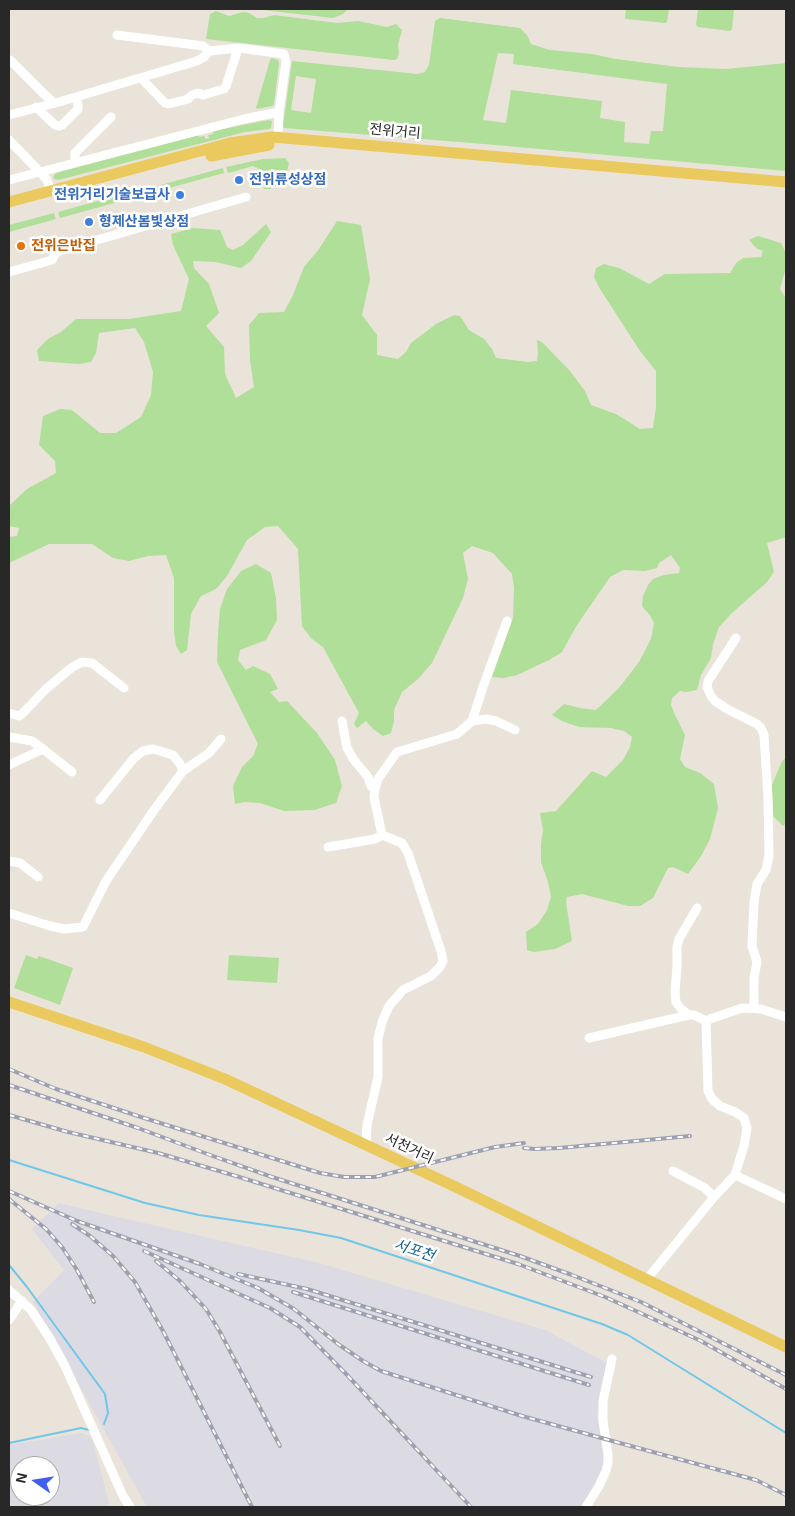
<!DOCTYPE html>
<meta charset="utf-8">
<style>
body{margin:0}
#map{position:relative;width:795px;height:1516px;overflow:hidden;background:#eae3d9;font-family:Arial,sans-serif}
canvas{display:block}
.frame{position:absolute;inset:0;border:10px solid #282828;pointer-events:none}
.north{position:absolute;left:10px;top:1456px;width:50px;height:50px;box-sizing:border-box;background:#fff;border:1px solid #a9a9a9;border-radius:50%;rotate:283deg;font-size:14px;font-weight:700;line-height:20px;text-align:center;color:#282828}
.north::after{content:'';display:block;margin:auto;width:18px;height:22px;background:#3f5ff1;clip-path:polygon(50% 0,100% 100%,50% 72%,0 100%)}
</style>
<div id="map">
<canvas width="795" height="1516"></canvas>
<div class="frame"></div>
<div class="north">N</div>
</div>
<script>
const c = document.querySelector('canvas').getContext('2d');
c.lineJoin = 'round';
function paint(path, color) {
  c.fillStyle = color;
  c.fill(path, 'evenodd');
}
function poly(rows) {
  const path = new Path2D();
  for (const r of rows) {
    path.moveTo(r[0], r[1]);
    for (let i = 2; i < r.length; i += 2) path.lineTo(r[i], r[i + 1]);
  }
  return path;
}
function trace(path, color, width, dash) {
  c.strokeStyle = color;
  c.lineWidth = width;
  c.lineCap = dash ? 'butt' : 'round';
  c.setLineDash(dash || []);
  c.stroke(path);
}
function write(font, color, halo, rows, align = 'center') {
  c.font = font + ' Arial,"Noto Sans KR",sans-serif';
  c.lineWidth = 5;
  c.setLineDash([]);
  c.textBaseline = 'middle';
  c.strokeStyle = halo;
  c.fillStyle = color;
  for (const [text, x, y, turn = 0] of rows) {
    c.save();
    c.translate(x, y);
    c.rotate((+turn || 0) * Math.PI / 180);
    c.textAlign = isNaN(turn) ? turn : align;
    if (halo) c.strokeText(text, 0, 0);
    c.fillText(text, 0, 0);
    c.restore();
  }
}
paint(poly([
 [59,1203,100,1213,319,1263,545,1330,607,1363,597,1415,606,1457,602,1475,581,1507,147,1507,33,1302,64,1270,32,1229],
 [82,1433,92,1438,109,1503,108,1507,9,1507,9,1445],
 [20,1466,50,1466,50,1496,20,1496]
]), '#dcdae2');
paint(poly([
 [254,9,348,9,343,14,333,18],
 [626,9,669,9,667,22,665,23,627,19,625,18],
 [698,9,734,9,732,29,730,31,698,27,696,25],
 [216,11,229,16,243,12,249,13,257,18,264,18,274,15,337,23,358,21,387,27,396,24,402,30,398,45,399,53,397,59,394,60,206,39,210,14],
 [440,18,520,28,527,35,531,44,550,50,592,54,616,59,678,67,726,69,786,63,786,171,484,144,284,128,283,126,292,61,417,74,425,72,429,65,435,21],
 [498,53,514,54,513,64,667,84,663,131,651,131,649,144,624,142,625,122,600,118,602,101,511,90,506,123,483,120],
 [296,76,316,79,311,113,291,110],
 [272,58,278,60,279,63,274,104,272,106,257,109,256,108,270,60],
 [268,120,272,121,271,128,269,129,245,132,58,180,54,179,53,177,56,173,198,135,199,137,204,136,206,139,209,138,208,135,213,134,213,131],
 [285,158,289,163,284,185,282,187,273,187,270,189,264,189,258,168,253,166,228,173,226,167,263,159],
 [223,168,224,173,147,194,146,189],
 [141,189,143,195,60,218,58,212],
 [54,213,56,219,9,232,9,225],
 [337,221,361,225,370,279,362,315,377,335,377,355,398,359,406,352,411,343,436,324,454,315,460,316,469,330,484,339,492,349,496,358,528,362,537,361,538,353,537,340,542,342,570,371,585,391,591,405,616,414,640,429,653,428,656,407,656,371,640,351,600,289,594,277,596,268,604,264,619,268,649,284,665,274,730,273,736,263,743,258,761,257,763,251,756,248,749,240,758,236,781,243,786,253,786,267,780,289,786,298,786,537,767,543,774,572,767,582,732,613,719,627,713,644,711,658,701,675,697,690,686,692,680,691,672,698,671,705,675,715,685,735,680,759,685,767,700,773,714,784,718,808,710,839,701,856,688,874,673,867,668,868,653,898,640,906,628,906,582,894,567,897,566,902,572,941,555,949,534,952,527,950,526,932,538,924,547,910,551,897,548,882,541,862,541,844,543,830,540,813,556,811,592,771,606,777,623,760,630,747,632,737,624,731,611,728,579,727,562,721,552,715,564,704,580,708,596,710,619,688,639,662,651,639,654,623,649,614,642,606,643,596,648,585,653,579,664,575,679,573,680,568,671,555,659,563,657,568,645,571,623,570,610,577,577,625,562,652,549,660,517,675,504,678,492,677,513,618,514,588,512,574,493,553,472,546,463,553,468,579,463,598,432,663,418,679,402,692,394,710,394,721,391,733,383,736,373,729,366,721,357,728,354,724,359,713,323,647,311,638,302,626,298,549,278,526,265,527,247,540,227,576,216,589,201,596,191,614,187,650,181,654,176,646,174,631,174,578,166,555,148,556,129,561,113,558,92,544,49,544,9,563,9,537,17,536,19,528,9,526,9,506,27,489,56,473,55,461,39,445,43,416,60,409,72,410,100,433,116,433,141,417,151,395,153,372,144,342,135,328,99,333,96,353,91,362,78,364,39,361,37,350,48,339,61,332,76,319,129,319,181,311,189,279,173,245,171,234,193,228,220,230,227,247,233,250,243,245,266,224,271,232,251,261,241,268,216,262,193,261,194,268,209,284,219,313,206,326,224,347,225,374,236,398,254,387,250,360,249,325,259,313,284,312,293,295,304,267,319,249],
 [256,564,271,573,276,598,277,620,266,640,240,650,238,660,246,670,253,666,270,674,278,689,270,692,279,702,287,701,317,733,335,760,342,786,336,803,314,810,284,811,260,803,245,802,235,804,233,786,242,767,253,756,258,744,217,662,218,634,220,609,227,589,241,571],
 [786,758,786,823,783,826,774,817,773,812,772,785,782,761],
 [26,955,37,959,39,956,73,968,60,1005,14,988],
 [229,955,279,958,277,983,227,980]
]), '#afdf98');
trace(poly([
 [9,1160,145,1203,199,1215,299,1230,341,1238,602,1324,628,1335,786,1433],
 [9,1265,27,1287,105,1394,108,1413,104,1424],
 [9,1443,81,1428,89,1430]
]), '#70c7e8', 2);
trace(poly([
 [117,35,196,45,203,46,209,51,239,48,284,54,286,62,279,112,278,137],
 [10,60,46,96,54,103],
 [141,78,165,103,169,104,188,99,192,95,198,93,203,95,224,89,226,86,238,49],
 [36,107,55,125,59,126,62,125,78,109,78,105,76,97],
 [9,115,59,102,197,61,204,57,209,51],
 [9,140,40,172,9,180],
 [76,162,75,158,75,153,111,117],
 [51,191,47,180,40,172,244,119,279,112],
 [9,272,52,260,55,254,59,251,246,197],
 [736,638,708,681,707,687,711,696,715,701,727,709,757,724,761,728,764,735,768,799,769,856,766,870,757,884,754,902,752,946,757,962,754,978,754,1008],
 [9,713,19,716,22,714,46,689,71,668,82,662,92,663,124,688],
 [342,721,347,748,354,760,368,777,371,786,375,789],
 [472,721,483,687,507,621],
 [9,737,32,741,43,749],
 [9,765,43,749,72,772],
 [183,771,209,753,221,739],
 [328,847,375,839,382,835],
 [9,861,20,863,38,877],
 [697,908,679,939,677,947,677,966,675,992,676,1002,681,1009,689,1015,694,1015,706,1021],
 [9,913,50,926,64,929,83,927,106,881,154,810,183,771,180,764,173,755,153,749,143,751,134,758,100,800],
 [589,1038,689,1015],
 [366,1145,367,1125,378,1077,378,1039,382,1022,389,1006,403,990,431,976,440,967,443,961,441,951,408,853,402,843,382,835,374,797,375,789,378,779,397,752,457,734,472,721,486,719,496,721,515,730],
 [673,1171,705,1188,714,1197],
 [735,1175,786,1199],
 [647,1279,714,1197,735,1175,744,1146,747,1128,744,1118,735,1112,720,1106,712,1099,708,1091,706,1021,710,1019,742,1008,761,1009,786,1017],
 [9,1290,31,1310,49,1337,65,1366,123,1496,130,1507],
 [9,1320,22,1301],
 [586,1507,599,1486,606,1471,608,1462,608,1455,603,1421,603,1401,612,1359]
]), '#fff', 9);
trace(poly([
 [211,156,269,145],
 [9,202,230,143,273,137,786,182],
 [9,1002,144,1047,225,1079,460,1189,786,1347]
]), '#eaca5e', 11);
const rail = poly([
 [9,1069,56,1089,141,1117,320,1173,344,1177,375,1177,495,1147,524,1143],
 [9,1085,138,1128,210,1155,272,1177,520,1256,572,1275,641,1302,786,1375],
 [9,1115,68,1132,158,1153,236,1176,518,1264,605,1297,636,1311,701,1341,786,1389],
 [524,1148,534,1149,559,1148,690,1136],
 [9,1191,77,1221,200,1264,258,1288,294,1309,338,1344,363,1361,381,1371,522,1416,616,1442,756,1480,786,1495],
 [9,1199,46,1229,62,1247,77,1270,94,1302],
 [72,1224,90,1236,113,1256,135,1282,163,1331,252,1507],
 [144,1251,270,1308,300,1327,347,1375,471,1507],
 [156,1261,180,1281,206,1309,220,1332,280,1446],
 [238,1274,307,1289,591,1377],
 [293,1292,589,1385]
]);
trace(rail, '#9da0b1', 4);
trace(rail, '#fff', 2, [5.5]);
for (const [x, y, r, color] of [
 [239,180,5,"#3f7fe0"],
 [180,195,5,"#3f7fe0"],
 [89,222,5,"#3f7fe0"],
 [21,246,5,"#e8710a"]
]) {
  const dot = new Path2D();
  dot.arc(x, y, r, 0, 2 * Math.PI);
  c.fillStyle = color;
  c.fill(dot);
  trace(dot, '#fff', 2);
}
write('14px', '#282828', '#fff', [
 ["전위거리",395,132,5],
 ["서천거리",409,1149,25]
]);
write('bold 14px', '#366cbe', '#fff', [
 ["전위류성상점",249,180],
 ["전위거리기술보급사",170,195,"right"],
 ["형제산봄빛상점",99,222]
], 'left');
write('bold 14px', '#c56008', '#fff', [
 ["전위은반집",31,246]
], 'left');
write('italic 15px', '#136491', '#fff', [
 ["서포천",414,1251,18]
]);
</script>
